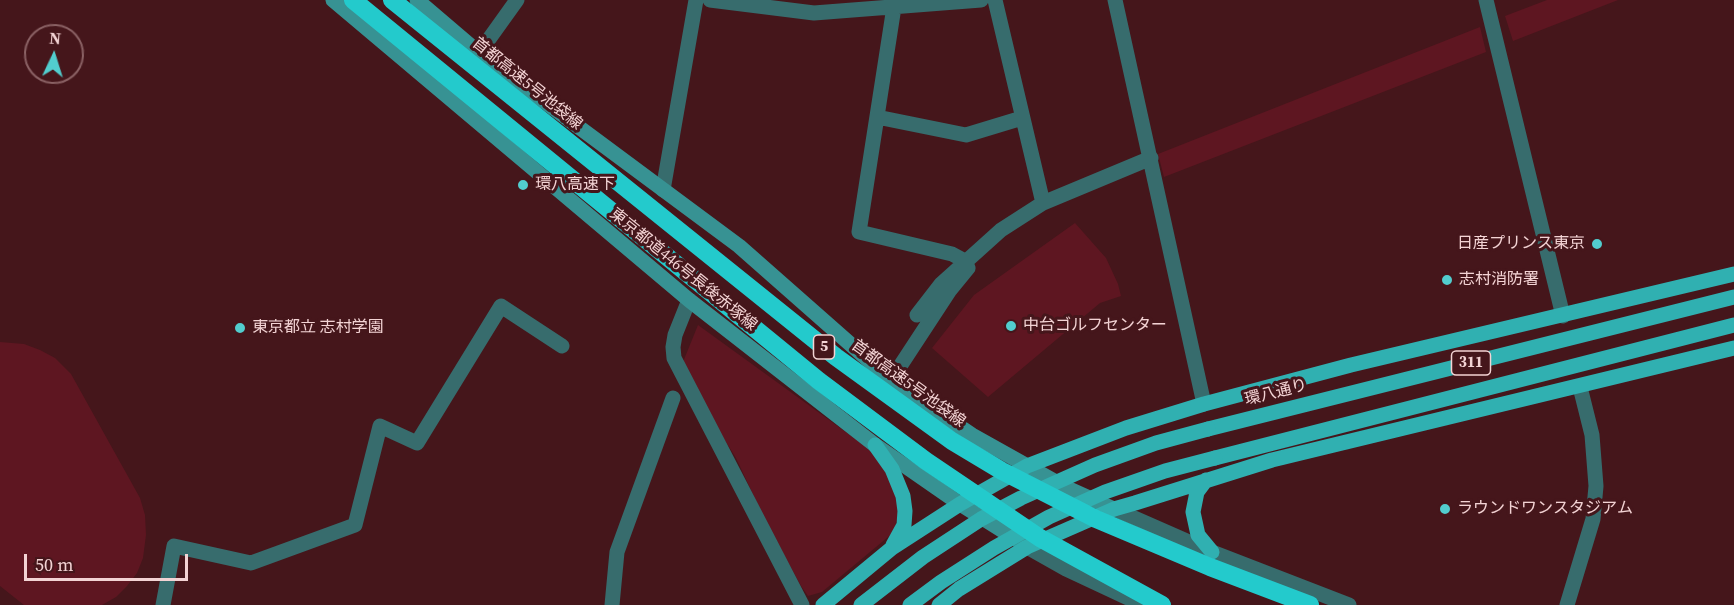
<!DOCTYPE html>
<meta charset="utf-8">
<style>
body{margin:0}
#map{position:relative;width:1734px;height:605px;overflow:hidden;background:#45161b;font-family:"Source Serif 4",serif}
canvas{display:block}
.north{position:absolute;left:24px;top:24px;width:60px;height:60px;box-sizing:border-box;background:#45161b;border:2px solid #8b6265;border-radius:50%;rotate:4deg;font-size:16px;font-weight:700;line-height:24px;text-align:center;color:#f3d3d4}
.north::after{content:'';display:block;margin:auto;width:21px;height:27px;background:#52cdce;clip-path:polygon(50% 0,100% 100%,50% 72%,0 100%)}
.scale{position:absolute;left:24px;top:554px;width:164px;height:27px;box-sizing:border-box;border:3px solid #f3d3d4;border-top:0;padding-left:8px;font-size:18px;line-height:21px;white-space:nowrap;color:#f3d3d4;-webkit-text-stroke:4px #45161b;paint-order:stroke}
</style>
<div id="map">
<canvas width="1734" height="605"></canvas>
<div class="north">N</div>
<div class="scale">50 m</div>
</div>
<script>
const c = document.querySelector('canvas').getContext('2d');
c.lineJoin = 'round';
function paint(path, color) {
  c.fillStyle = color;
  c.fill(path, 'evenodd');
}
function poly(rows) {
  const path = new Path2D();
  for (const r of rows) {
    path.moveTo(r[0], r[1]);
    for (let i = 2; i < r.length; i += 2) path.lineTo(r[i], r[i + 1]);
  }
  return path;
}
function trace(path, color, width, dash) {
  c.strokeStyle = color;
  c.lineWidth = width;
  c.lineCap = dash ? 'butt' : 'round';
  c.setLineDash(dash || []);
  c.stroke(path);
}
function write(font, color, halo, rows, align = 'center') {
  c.font = font + ' "Source Serif 4","Noto Sans JP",serif';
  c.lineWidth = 6;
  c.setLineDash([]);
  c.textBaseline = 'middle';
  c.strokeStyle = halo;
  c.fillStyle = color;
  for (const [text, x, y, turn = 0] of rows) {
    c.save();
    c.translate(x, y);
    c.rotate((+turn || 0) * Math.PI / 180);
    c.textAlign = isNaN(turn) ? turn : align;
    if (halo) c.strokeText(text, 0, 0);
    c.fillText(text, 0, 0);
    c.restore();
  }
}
paint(poly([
 [1547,0,1618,0,1513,41,1505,16],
 [1480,27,1486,52,1164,177,1158,154],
 [1075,223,1106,258,1118,284,1121,296,1100,303,988,397,932,348,974,295],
 [698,325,872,451,897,488,899,511,894,532,822,592,808,596,801,586,766,522,736,458,699,399,683,362],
 [0,342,24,344,40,350,55,358,71,374,140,498,145,515,146,535,143,558,137,573,127,586,116,597,102,605,24,605,0,586]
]), '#5e1621');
trace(poly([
 [710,0,814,13,981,0],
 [995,0,1043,203],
 [1115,0,1204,404],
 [1486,0,1563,316],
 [479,53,517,0],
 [877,117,966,135,1022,118],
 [663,190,696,0],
 [917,315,941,284,1001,230,1043,203,1151,158],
 [891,380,950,290,968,268,965,261,952,254,859,232,894,7],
 [163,605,174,546,251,563,355,525,380,426,417,443,501,306,562,346],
 [612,605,617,552,673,398],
 [1567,605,1593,519,1596,486,1592,435,1580,387]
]), '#376c6d', 15);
trace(poly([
 [689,300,675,335,673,347,674,358,802,605],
 [1114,509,1212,552,1349,605],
 [1027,547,1066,569,1143,605]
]), '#376c6d', 15);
trace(poly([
 [333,0,689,300,875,445,960,504,1022,543],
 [417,0,479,53,739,246,891,380,972,435,1065,487,1114,509]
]), '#379293', 15);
trace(poly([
 [1208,429,1734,297],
 [875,445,892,469,903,496,905,511,904,525,893,545],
 [1215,458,1734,325],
 [1206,480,1197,492,1193,512,1198,535,1212,552],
 [823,605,892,548,960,504,1027,466,1126,428,1204,404,1351,365,1734,274],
 [939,605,959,589,1027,547,1114,509,1135,503,1272,460,1734,348]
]), '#30b0b1', 15);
trace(poly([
 [861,605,923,557,981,519,1021,498,1095,465,1156,443,1208,429],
 [910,605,941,582,994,548,1049,517,1105,492,1165,471,1215,458]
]), '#30b0b1', 15);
trace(poly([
 [353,0,819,381,926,461,1040,538,1162,605],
 [392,0,836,357,952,441,1002,471,1096,519,1210,567,1310,605]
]), '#23cacc', 18);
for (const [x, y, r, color] of [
 [523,185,6,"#52cdce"],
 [1597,244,6,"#52cdce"],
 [1447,280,6,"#52cdce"],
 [1011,326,6,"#52cdce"],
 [240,328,6,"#52cdce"],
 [1445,509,6,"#52cdce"]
]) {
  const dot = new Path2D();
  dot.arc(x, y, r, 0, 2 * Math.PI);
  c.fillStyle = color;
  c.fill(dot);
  trace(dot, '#45161b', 2);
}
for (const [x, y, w] of [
 [824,347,21],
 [1471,363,39]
]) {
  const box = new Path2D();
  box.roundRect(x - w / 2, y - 12, w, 24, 4.5);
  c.fillStyle = '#45161b';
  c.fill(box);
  trace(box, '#f3d3d4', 1.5);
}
write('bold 15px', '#f3d3d4', null, [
 ["5",824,347],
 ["311",1471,363]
]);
write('16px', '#f3d3d4', '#45161b', [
 ["首都高速5号池袋線",527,84,39],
 ["東京都道446号長後赤塚線",683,270,39],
 ["首都高速5号池袋線",908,384,36],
 ["環八通り",1276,393,-14]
]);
write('16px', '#f3d3d4', '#45161b', [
 ["環八高速下",535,185],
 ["日産プリンス東京",1585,244,"right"],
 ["志村消防署",1459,280],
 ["中台ゴルフセンター",1023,326],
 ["東京都立 志村学園",252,328],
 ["ラウンドワンスタジアム",1457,509]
], 'left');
</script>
